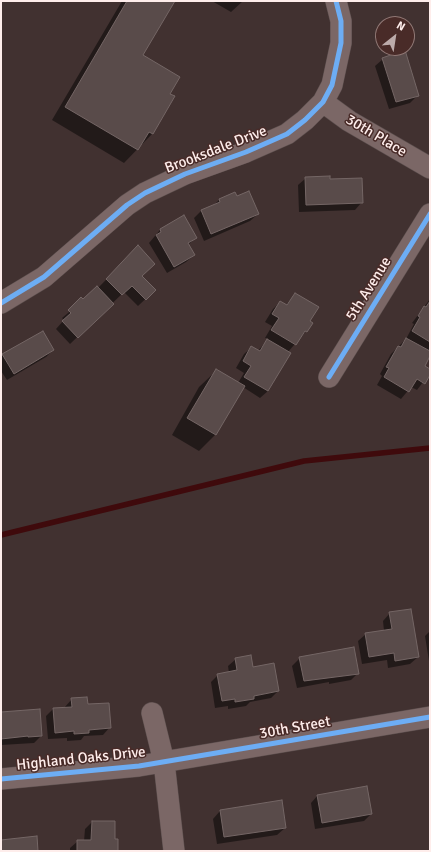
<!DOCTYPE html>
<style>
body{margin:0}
#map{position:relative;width:431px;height:852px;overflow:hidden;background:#413130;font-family:Signika,sans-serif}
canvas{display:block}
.frame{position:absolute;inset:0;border:2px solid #feedeb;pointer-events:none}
.north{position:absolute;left:375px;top:16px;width:40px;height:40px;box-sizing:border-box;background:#492b28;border:1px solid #917976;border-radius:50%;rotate:30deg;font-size:11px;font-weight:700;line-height:16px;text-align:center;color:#feedeb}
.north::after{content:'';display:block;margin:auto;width:14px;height:18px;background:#bcabaa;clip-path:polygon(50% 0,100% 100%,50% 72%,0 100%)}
</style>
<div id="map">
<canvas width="431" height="852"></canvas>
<div class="frame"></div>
<div class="north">N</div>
</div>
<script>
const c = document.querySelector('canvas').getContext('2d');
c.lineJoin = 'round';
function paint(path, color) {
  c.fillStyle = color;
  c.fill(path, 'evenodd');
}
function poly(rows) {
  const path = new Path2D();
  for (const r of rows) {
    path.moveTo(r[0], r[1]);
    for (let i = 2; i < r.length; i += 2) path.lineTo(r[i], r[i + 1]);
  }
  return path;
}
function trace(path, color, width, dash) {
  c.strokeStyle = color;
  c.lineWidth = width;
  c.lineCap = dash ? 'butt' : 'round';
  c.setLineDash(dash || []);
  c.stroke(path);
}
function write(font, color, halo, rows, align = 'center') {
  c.font = font + ' Signika,sans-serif';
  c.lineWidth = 3;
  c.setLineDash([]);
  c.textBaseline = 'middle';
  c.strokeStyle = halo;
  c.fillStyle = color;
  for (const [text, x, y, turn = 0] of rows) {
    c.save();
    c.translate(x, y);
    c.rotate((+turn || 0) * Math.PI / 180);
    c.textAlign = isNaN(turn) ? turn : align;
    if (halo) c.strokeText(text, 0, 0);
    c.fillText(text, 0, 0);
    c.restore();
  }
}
paint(poly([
 [122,1,173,1,141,55,169,94,174,97,152,134,124,163,52,120],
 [212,1,243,1,231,12],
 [383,59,418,95,410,103,389,109,375,66],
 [306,178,329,180,362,202,355,210,299,212,298,185],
 [235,194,236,198,258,214,250,221,204,241,194,218,201,211,214,205,219,200],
 [183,217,195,238,188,245,194,255,186,262,167,273,149,243,160,230],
 [138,247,141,276,155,290,138,306,124,292,70,344,56,329,64,320,62,318,98,288],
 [295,294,309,322,306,331,288,352,268,391,260,398,243,387,216,434,199,451,172,435,199,387,216,371,238,383,244,373,236,368,244,354,252,347,258,351,268,339,265,338,272,326,265,322,273,309,280,302,286,305],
 [430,299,430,354,423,366,430,370,430,373,417,390,411,387,401,399,377,385,382,376,380,374,391,354,406,339,414,324,412,323],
 [53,350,46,357,7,380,1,371,1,357,3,355],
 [390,613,418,657,410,664,388,668,387,660,362,664,358,641,366,634,384,631,383,621],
 [430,631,430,661,429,661,425,636],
 [300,658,358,673,351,680,329,684,329,682,297,688,292,666],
 [236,659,252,668,278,691,271,698,250,702,246,706,228,709,228,706,215,708,211,682,218,675,229,673,228,666],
 [72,699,87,705,110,727,103,735,84,736,81,740,67,741,67,738,48,739,46,716,53,709,64,708],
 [1,713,41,736,34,743,1,745],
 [318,795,371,814,364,821,315,829,311,803],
 [220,811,285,828,277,835,217,844,213,819],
 [92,822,114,840,116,851,70,851,70,848,78,841,84,841,85,829]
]), '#0007');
trace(poly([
 [1,535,304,461,430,448]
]), '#3f0a0c', 5.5);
const building = poly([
 [127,1,175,1,143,55,180,77,170,94,175,96,153,134,149,132,138,150,65,107,127,1],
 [405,50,419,96,396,102,382,58,405,50],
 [330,176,330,179,362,178,363,203,306,205,305,177,330,176],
 [249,191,259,214,211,234,201,210,220,202,219,199,235,192,237,196,249,191],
 [184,215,197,238,188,243,195,255,174,267,156,235,161,232,160,229,184,215],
 [138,245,155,264,142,276,156,290,146,300,132,286,122,295,106,279,138,245],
 [97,286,114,304,78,338,62,321,71,313,68,310,81,297,83,299,97,286],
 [295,293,319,307,310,321,313,323,307,332,305,331,296,345,271,330,279,318,272,314,280,301,287,305,295,293],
 [430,301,430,342,412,331,420,317,418,316,424,306,426,307,430,301],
 [43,331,54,350,14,374,2,354,43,331],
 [406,338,430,351,430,356,425,366,430,369,430,375,425,384,417,379,409,392,384,377,389,368,386,367,398,346,401,347,406,338],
 [267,339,291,353,268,391,244,377,251,366,243,361,251,346,260,351,267,339],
 [216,369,245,386,216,435,187,418,216,369],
 [411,609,419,657,395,661,394,653,369,657,365,633,392,629,389,612,411,609],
 [354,647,359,674,304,681,299,657,354,647],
 [251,655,253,667,274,663,279,691,254,696,254,699,235,702,235,699,222,701,217,674,237,670,235,658,251,655],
 [87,697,88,704,109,703,111,728,89,730,89,733,74,734,74,731,55,733,53,708,72,707,71,698,87,697],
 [40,709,42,736,28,737,28,736,1,739,1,712,40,709],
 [367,786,372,814,322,823,317,795,367,786],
 [282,800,286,828,224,837,220,810,282,800],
 [92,821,115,821,115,839,118,839,118,851,77,851,77,840,91,840,92,821],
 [37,836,38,851,1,851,1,840,37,836]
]);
paint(building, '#594b4a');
trace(building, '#746665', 1);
const minor = poly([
 [323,102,349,121,430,168],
 [1,303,44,277,127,205,145,193,185,174,246,152,287,134,305,120,323,102,332,85,341,43,341,21,336,1],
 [329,377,430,214],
 [152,713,164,762,174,851],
 [1,779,139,766,430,717]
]);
trace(minor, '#5a4d4c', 22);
trace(minor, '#7b6766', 21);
trace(poly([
 [1,303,44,277,127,205,145,193,185,174,246,152,287,134,305,120,323,102,332,85,341,43,341,21,336,1],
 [329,377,430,214],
 [1,779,139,766,430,717]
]), '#6dadf4', 5);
write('15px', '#feedeb', '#492b28', [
 ["30th Place",376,136,31],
 ["Brooksdale Drive",216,150,-21],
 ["5th Avenue",369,289,-58],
 ["30th Street",295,728,-10],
 ["Highland Oaks Drive",81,759,-6]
]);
</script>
